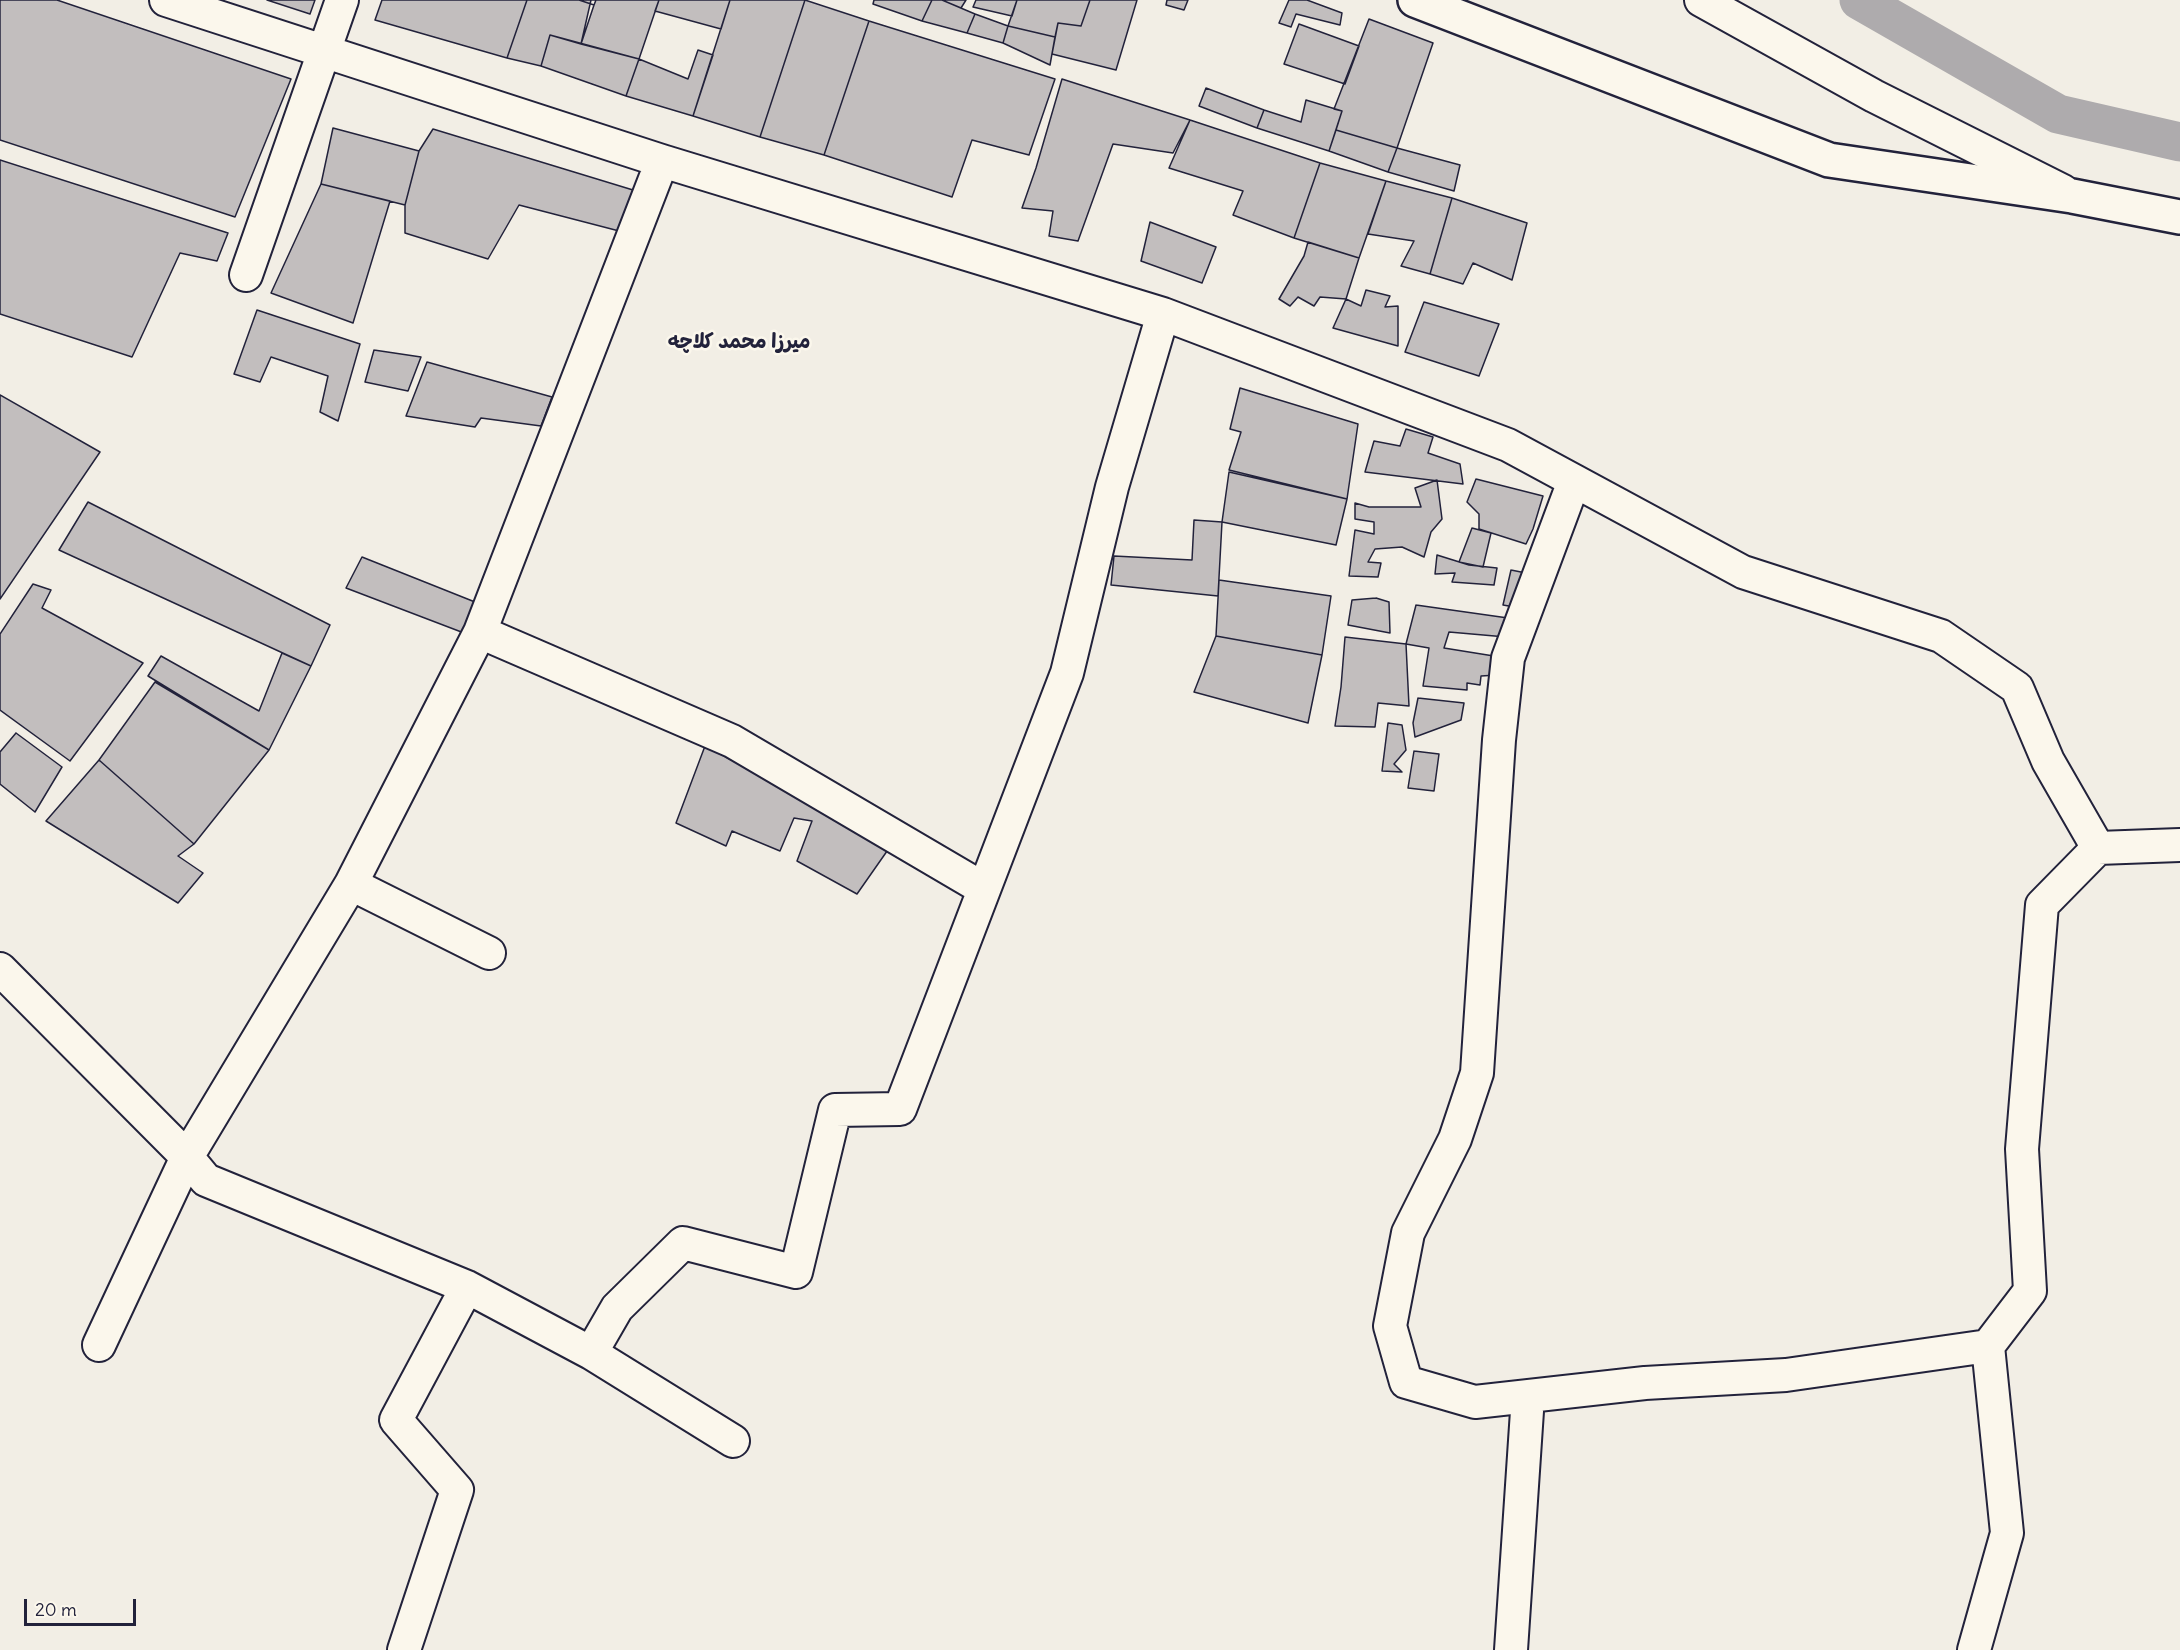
<!DOCTYPE html>
<meta charset="utf-8">
<style>
body{margin:0}
#map{position:relative;width:2180px;height:1650px;overflow:hidden;background:#f2eee5;font-family:Delius,sans-serif}
canvas{display:block}
.scale{position:absolute;left:24px;top:1599px;width:112px;height:27px;box-sizing:border-box;border:3px solid #22223b;border-top:0;padding-left:8px;font-size:18px;line-height:21px;white-space:nowrap;color:#22223b;-webkit-text-stroke:4px #fbf7ec;paint-order:stroke}
</style>
<div id="map">
<canvas width="2180" height="1650"></canvas>
<div class="scale">20 m</div>
</div>
<script>
const c = document.querySelector('canvas').getContext('2d');
c.lineJoin = 'round';
function poly(rows) {
  const path = new Path2D();
  for (const r of rows) {
    path.moveTo(r[0], r[1]);
    for (let i = 2; i < r.length; i += 2) path.lineTo(r[i], r[i + 1]);
  }
  return path;
}
function trace(path, color, width, dash) {
  c.strokeStyle = color;
  c.lineWidth = width;
  c.lineCap = dash ? 'butt' : 'round';
  c.setLineDash(dash || []);
  c.stroke(path);
}
function paint(path, color) {
  c.fillStyle = color;
  c.fill(path, 'evenodd');
}
function write(font, color, halo, rows, align = 'center') {
  c.font = font + ' Delius,"Playpen Sans Arabic",sans-serif';
  c.lineWidth = 5;
  c.setLineDash([]);
  c.textBaseline = 'middle';
  c.strokeStyle = halo;
  c.fillStyle = color;
  for (const [text, x, y, turn = 0] of rows) {
    c.save();
    c.translate(x, y);
    c.rotate((+turn || 0) * Math.PI / 180);
    c.textAlign = isNaN(turn) ? turn : align;
    if (halo) c.strokeText(text, 0, 0);
    c.fillText(text, 0, 0);
    c.restore();
  }
}
trace(poly([
 [1859,0,2058,114,2180,142]
]), '#aeabad', 39);
const building = poly([
 [0,0,57,0,291,79,235,217,0,140,0,0],
 [267,0,315,0,310,14,267,0],
 [382,0,527,0,507,58,375,20,382,0],
 [527,0,579,0,594,5,581,44,550,35,541,66,507,58,527,0],
 [579,0,596,0,594,5,579,0],
 [591,0,659,0,639,59,581,44,591,0],
 [659,0,730,0,721,29,655,11,659,0],
 [730,0,805,0,760,137,693,116,730,0],
 [805,0,869,21,824,155,760,137,805,0],
 [874,0,932,0,922,21,873,4,874,0],
 [932,0,942,0,975,14,967,33,922,21,932,0],
 [942,0,966,0,961,8,942,0],
 [976,0,1017,0,1012,16,973,7,976,0],
 [1017,0,1090,0,1081,26,1058,23,1055,37,1008,26,1017,0],
 [1090,0,1137,0,1116,70,1052,54,1058,23,1081,26,1090,0],
 [1167,0,1188,0,1184,10,1166,5,1167,0],
 [1289,0,1307,0,1342,13,1340,25,1296,14,1291,27,1279,23,1289,0],
 [975,14,1008,26,1003,43,967,33,975,14],
 [1369,19,1433,43,1397,148,1336,130,1342,111,1334,109,1369,19],
 [869,21,1055,79,1029,155,972,140,952,197,824,155,869,21],
 [1299,24,1359,46,1345,84,1284,64,1299,24],
 [1008,26,1055,37,1050,65,1003,43,1008,26],
 [550,35,639,59,626,96,541,66,550,35],
 [698,50,713,55,693,116,626,96,639,59,688,79,698,50],
 [1062,79,1190,120,1173,153,1113,144,1078,241,1049,236,1053,211,1022,208,1036,168,1062,79],
 [1206,88,1264,110,1257,128,1199,106,1206,88],
 [1306,100,1342,111,1329,151,1257,128,1264,110,1301,122,1306,100],
 [1190,120,1320,163,1294,238,1233,215,1243,191,1169,168,1190,120],
 [333,128,419,151,405,205,321,184,333,128],
 [433,129,633,190,623,232,519,205,488,259,405,233,405,205,419,151,433,129],
 [1336,130,1397,148,1388,172,1329,151,1336,130],
 [1397,148,1460,165,1454,191,1388,172,1397,148],
 [0,160,228,233,217,261,180,253,132,357,0,314,0,160],
 [1320,163,1386,181,1359,258,1294,238,1320,163],
 [1386,181,1452,198,1430,274,1401,266,1414,241,1368,234,1386,181],
 [321,184,390,201,353,323,271,293,321,184],
 [1452,198,1527,223,1512,280,1473,263,1463,284,1430,274,1452,198],
 [1150,222,1216,247,1202,283,1141,261,1150,222],
 [1308,242,1359,258,1346,299,1320,297,1314,306,1298,297,1290,306,1279,299,1304,256,1308,242],
 [1366,290,1390,296,1385,307,1398,306,1398,346,1333,328,1346,299,1361,306,1366,290],
 [1424,302,1499,324,1479,376,1405,352,1424,302],
 [257,310,360,344,338,421,320,412,328,376,271,357,260,382,234,374,257,310],
 [374,350,421,357,408,391,365,382,374,350],
 [427,362,552,397,541,426,481,418,475,427,406,416,427,362],
 [1240,388,1358,424,1347,499,1229,470,1241,432,1230,429,1240,388],
 [0,395,100,452,0,599,0,395],
 [1406,429,1433,437,1428,453,1460,464,1463,484,1365,472,1374,441,1400,446,1406,429],
 [1229,472,1347,499,1336,545,1222,522,1229,472],
 [1476,479,1543,496,1533,529,1526,544,1479,529,1479,514,1467,502,1476,479],
 [1437,480,1442,519,1431,532,1424,557,1402,547,1375,549,1368,562,1381,563,1378,577,1349,576,1355,530,1374,534,1374,522,1355,519,1355,503,1369,507,1421,507,1415,488,1437,480],
 [88,502,330,625,311,666,59,550,88,502],
 [1194,520,1222,522,1218,596,1111,585,1114,556,1192,560,1194,520],
 [1472,528,1491,533,1483,567,1459,562,1472,528],
 [1437,555,1469,565,1497,568,1494,585,1452,582,1455,573,1435,574,1437,555],
 [362,557,475,602,464,633,346,588,362,557],
 [1511,570,1531,574,1520,608,1503,605,1511,570],
 [1219,580,1331,596,1322,655,1216,636,1219,580],
 [33,584,51,590,42,608,143,663,70,761,0,710,0,634,33,584],
 [1376,598,1389,602,1390,633,1348,625,1352,600,1376,598],
 [1416,605,1508,618,1506,637,1449,632,1444,648,1500,657,1497,675,1481,676,1480,685,1467,683,1467,690,1423,686,1429,648,1406,644,1416,605],
 [1216,636,1322,655,1308,723,1194,692,1216,636],
 [1345,637,1406,644,1409,706,1378,703,1375,727,1335,726,1341,687,1345,637],
 [282,653,311,666,269,750,148,676,161,656,259,711,282,653],
 [155,682,269,750,194,844,99,760,155,682],
 [1418,698,1464,703,1461,720,1415,737,1413,723,1418,698],
 [1388,723,1402,725,1406,750,1394,764,1402,772,1382,771,1388,723],
 [16,733,62,767,35,812,0,784,0,752,16,733],
 [705,746,892,844,857,894,797,861,812,821,794,818,780,851,732,831,726,846,676,823,705,746],
 [1414,751,1439,754,1434,791,1408,788,1414,751],
 [99,760,194,844,178,856,203,873,178,903,46,821,99,760]
]);
paint(building, '#c2bebe');
trace(building, '#22223b', 1.5);
const street = poly([
 [166,0,662,161,1163,314,1508,445,1743,572,1941,636,2017,688,2048,761,2098,848],
 [1701,0,1874,96,2063,191],
 [246,275,342,0],
 [1574,481,1508,658,1499,740,1477,1073,1455,1139,1408,1233,1390,1326,1406,1382,1475,1402,1645,1383,1786,1375,1988,1346],
 [480,632,732,741,984,889],
 [351,884,489,953],
 [0,969,187,1157,206,1180,467,1287,591,1353,733,1441],
 [99,1345,187,1157,351,884,480,632,662,161],
 [591,1353,617,1308,683,1243,796,1272,835,1110,900,1109,1067,673,1112,487,1163,314],
 [404,1650,457,1490,396,1420,467,1287],
 [1511,1650,1528,1396],
 [1974,1650,2007,1533,1988,1346,2030,1291,2022,1149,2042,905,2098,848,2180,845]
]);
const primary = poly([
 [1415,0,1829,160,2072,196,2180,217]
]);
trace(street, '#22223b', 36);
trace(primary, '#22223b', 38);
trace(street, '#fbf7ec', 32);
trace(primary, '#fbf7ec', 33);
write('bold 20px', '#22223b', '#fbf7ec', [
 ["میرزا محمد کلاچه",739,342]
]);
</script>
